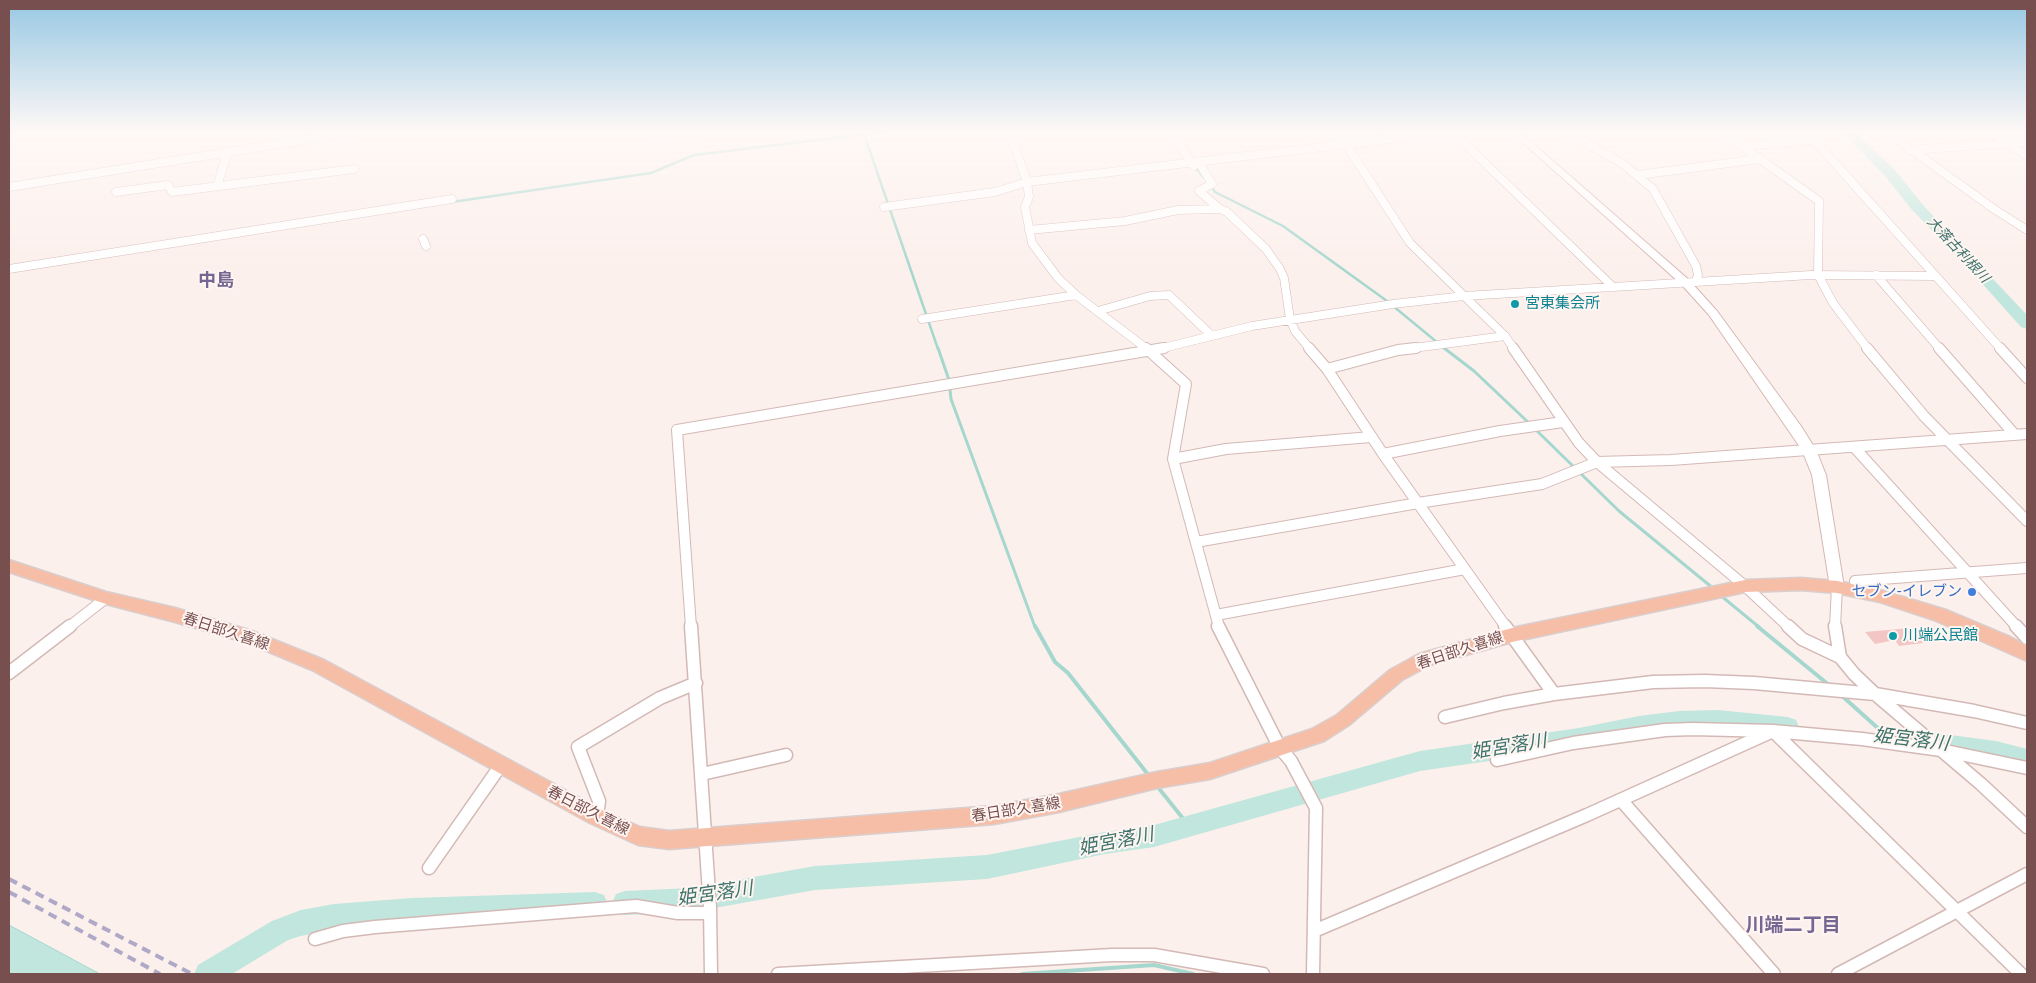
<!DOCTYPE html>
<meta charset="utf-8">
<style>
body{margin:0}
#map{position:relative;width:2036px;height:983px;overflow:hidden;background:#fcf0ec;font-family:"Fira Sans Condensed",sans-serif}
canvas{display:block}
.frame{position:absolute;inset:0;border:10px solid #774f4e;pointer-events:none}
</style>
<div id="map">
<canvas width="2036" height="983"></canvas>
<div class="frame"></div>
</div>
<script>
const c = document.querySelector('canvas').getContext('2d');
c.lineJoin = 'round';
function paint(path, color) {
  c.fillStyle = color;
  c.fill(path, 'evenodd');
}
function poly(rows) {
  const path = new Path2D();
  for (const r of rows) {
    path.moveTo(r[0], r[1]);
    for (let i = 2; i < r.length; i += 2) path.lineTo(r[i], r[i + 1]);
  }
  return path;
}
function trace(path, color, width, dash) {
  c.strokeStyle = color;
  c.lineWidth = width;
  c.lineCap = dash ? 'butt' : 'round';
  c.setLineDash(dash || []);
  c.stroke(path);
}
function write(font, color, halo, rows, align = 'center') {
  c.font = font + ' "Fira Sans Condensed","Noto Sans JP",sans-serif';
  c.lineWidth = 4;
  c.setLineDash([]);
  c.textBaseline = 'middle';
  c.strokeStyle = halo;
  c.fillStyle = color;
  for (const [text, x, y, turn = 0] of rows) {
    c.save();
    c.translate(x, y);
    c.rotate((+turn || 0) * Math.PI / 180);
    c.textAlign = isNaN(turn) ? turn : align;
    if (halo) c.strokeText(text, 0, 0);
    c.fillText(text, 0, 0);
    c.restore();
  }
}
const water = poly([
 [9,925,100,974,9,974,9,925]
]);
paint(water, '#c0e6de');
trace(water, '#a6d7ce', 1);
trace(poly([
 [864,134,938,349],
 [1194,166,1206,180],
 [1210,185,1215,192,1283,226,1387,301,1438,343],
 [452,202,651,173,694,155,884,132],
 [1443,347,1445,349]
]), '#a6d7ce', 2.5);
trace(poly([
 [938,348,949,380,951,399,1035,627],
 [1444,348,1474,371,1530,424],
 [1534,428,1619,511,1714,589],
 [1720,595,1759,627]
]), '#a6d7ce', 3);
trace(poly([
 [1035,626,1055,662,1068,673,1150,777],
 [1757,626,1829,685],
 [1841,695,1880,730,1884,737],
 [1157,786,1189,826],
 [1022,974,1154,965,1193,974]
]), '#a6d7ce', 4);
paint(poly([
 [1842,132,1855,132,1895,170,1923,205,2027,315,2027,329,2021,327,1963,262,1913,211,1885,176,1842,132],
 [1718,710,1788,717,1796,720,1799,727,1796,734,1788,737,1718,730,1679,731,1639,736,1579,748,1420,771,1154,847,1105,854,987,879,815,890,692,912,625,915,616,912,612,903,616,894,625,891,692,888,815,866,987,855,1105,832,1154,825,1420,751,1579,728,1639,716,1679,711,1718,710],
 [1890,727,1996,741,2027,749,2027,769,1996,761,1890,747,1882,744,1879,737,1882,730,1890,727],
 [595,892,604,895,608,904,604,913,595,916,412,924,334,930,301,936,288,940,232,974,194,974,198,965,272,921,301,910,334,904,412,898,595,892]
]), '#c0e6de');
paint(poly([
 [1911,628,1923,643,1899,646,1895,640,1875,644,1865,632]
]), '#f1c6c4');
const streetFar2 = poly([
 [655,132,655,134,698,132],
 [1010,132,1027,182,1029,197,1025,207,1032,243,1058,278,1076,295,1147,349],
 [1171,132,1194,166],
 [1338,132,1410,243,1505,336,1514,349],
 [1453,132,1613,287],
 [1568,132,1623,164,1653,189,1696,266,1698,275,1696,281],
 [1722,132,1819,201,1818,275,1833,303,1868,349],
 [1807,132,2001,349],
 [1887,132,1994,209,2027,230],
 [1990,132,2027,156],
 [1742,146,1814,140],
 [1909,150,2027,142],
 [1198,161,1212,184,1199,191,1220,209,1227,212,1266,249,1280,269,1284,278,1290,319,1295,331,1310,349],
 [1638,175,1759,159],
 [217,186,228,151],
 [9,187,354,132],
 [116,192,168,185,172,192,354,169],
 [884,207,995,192,1027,182,1448,132],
 [1029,230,1125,221,1178,210,1220,209],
 [423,239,426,246],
 [9,269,452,199],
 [1876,275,1940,349],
 [1098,311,1150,296,1169,295,1211,335],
 [922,319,1076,295],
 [1159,349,1252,326,1393,304,1464,296,1811,275,1935,276],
 [1406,349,1505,336]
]);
const streetFar1 = poly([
 [1146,348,1186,384,1173,459,1219,627],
 [1309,348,1327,369,1383,454,1506,627],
 [1513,348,1579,443,1597,462,1745,586,1789,627],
 [1867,348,1924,416,2027,521],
 [1939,348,2015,435],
 [2000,348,2027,378],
 [1327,369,1398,350,1416,348],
 [1854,447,2017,627],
 [1383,454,1500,431,1563,422],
 [1173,459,1226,449,1371,437],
 [1196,542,1418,503,1542,484,1597,462,1671,460,2027,434],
 [1855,581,2027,568],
 [1216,615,1465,569],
 [69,627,106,598],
 [691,627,677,430,1164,348],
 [1835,627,1837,587]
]);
const street = poly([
 [691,626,710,908,711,974],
 [1218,626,1280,748,1291,761,1316,808,1313,974],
 [1505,626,1554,694],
 [1788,626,1802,639,1840,657,1854,674,1875,694,1981,784,2027,827],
 [1835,626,1840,657],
 [2016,626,2027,638],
 [9,673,70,626],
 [1445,717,1504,703,1554,694,1653,682,1705,681,1754,683,1875,694,1974,711,2027,723],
 [1497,760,1573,743,1665,730,1693,729,1773,731,1862,739,1941,750,2027,768],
 [702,774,786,755],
 [1621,800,1774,974],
 [597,817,599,801,578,747,660,698,696,683],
 [429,868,501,765],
 [1314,931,1587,815,1773,731,2021,974],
 [315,939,343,931,375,927,636,906,678,913,710,913],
 [778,974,1112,955,1154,955,1263,974],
 [1838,974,2027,874]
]);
const secondary = poly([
 [1511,132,1520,132,1689,280,1717,311,1801,426,1816,450,1826,475,1844,587,1842,591,1837,593,1832,591,1830,587,1812,475,1802,450,1709,315,1681,284,1511,132]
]);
const primary = poly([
 [9,560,106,592,175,608,252,631,324,660,604,811,640,827,669,831,994,806,1059,794,1157,772,1210,763,1312,729,1337,715,1390,670,1419,654,1512,628,1745,580,1801,578,1837,581,1880,590,1946,610,2010,637,2027,646,2027,661,1934,620,1880,602,1837,593,1801,590,1745,592,1512,642,1430,665,1402,680,1349,725,1324,741,1210,779,1157,788,1059,812,994,824,669,849,638,845,590,823,312,670,248,643,175,622,106,604,9,572,9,560]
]);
trace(streetFar2, '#d3b9b6', 9);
trace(streetFar1, '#d3b9b6', 12);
trace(street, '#d3b9b6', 15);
trace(secondary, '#d6b7b4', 2);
trace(primary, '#d9cecd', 3);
trace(streetFar2, '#fff', 8);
trace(streetFar1, '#fff', 10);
trace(street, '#fff', 12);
paint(secondary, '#fff');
paint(primary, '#f7bea7');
trace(poly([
 [9,879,192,974],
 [9,892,160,974]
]), '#afa9c7', 4, [9, 6]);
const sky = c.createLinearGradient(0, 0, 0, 269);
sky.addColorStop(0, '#98c8e4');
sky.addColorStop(0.49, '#fef8f6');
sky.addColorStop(1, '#fef8f600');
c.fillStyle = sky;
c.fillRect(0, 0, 2036, 269);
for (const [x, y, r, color] of [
 [1515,304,5,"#0f9aa8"],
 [1972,592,5,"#3f7fe0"],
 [1893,636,5,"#0f9aa8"]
]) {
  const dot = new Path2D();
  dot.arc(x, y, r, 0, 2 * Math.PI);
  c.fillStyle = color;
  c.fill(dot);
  trace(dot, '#fef5f2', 2);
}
write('italic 14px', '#3e746b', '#fef5f2', [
 ["大落古利根川",1958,250,47]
]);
write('15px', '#0d838f', '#fef5f2', [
 ["宮東集会所",1525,304],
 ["川端公民館",1903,636]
], 'left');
write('15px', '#366cbe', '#fef5f2', [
 ["セブン-イレブン",1962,592]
], 'right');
write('15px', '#774f4e', '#fef5f2', [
 ["春日部久喜線",226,632,18],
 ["春日部久喜線",1460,651,-18],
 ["春日部久喜線",1016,810,-9],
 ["春日部久喜線",588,811,27]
]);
write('bold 18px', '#756692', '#fef5f2', [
 ["中島",216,281]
]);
write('italic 19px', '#3e746b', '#fef5f2', [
 ["姫宮落川",1911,740,7],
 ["姫宮落川",1509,747,-9],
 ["姫宮落川",1116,842,-11],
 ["姫宮落川",715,894,-8]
]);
write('bold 19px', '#756692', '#fef5f2', [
 ["川端二丁目",1793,926]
]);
</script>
